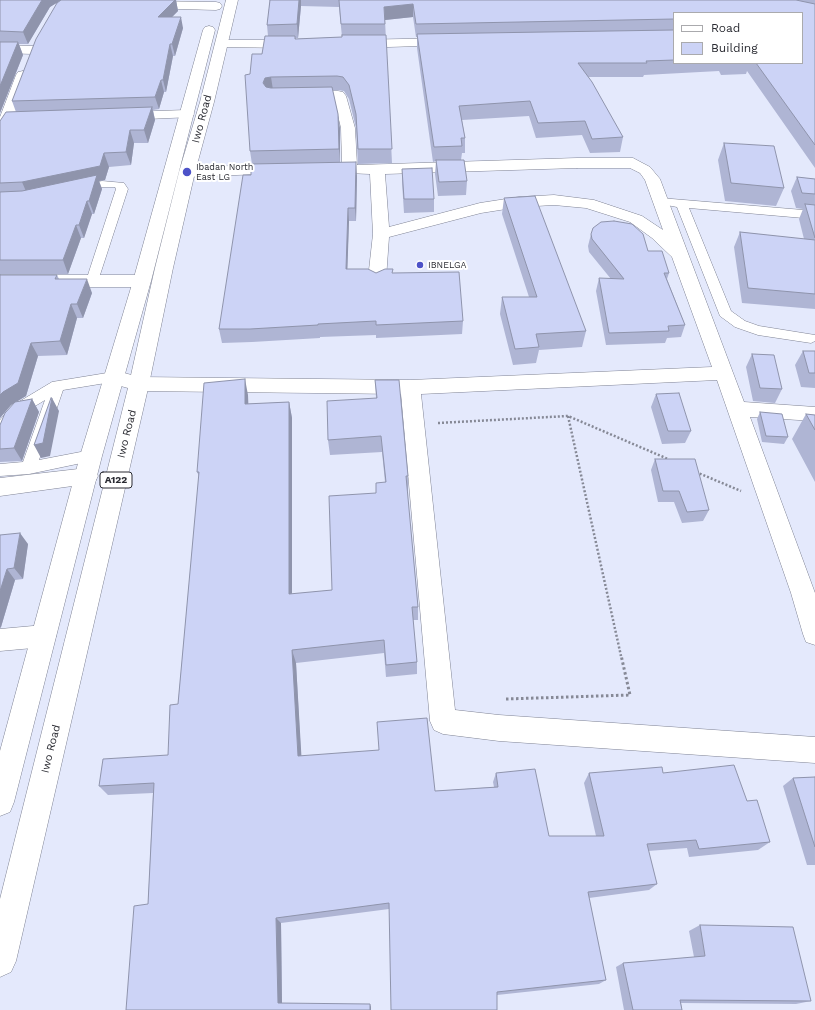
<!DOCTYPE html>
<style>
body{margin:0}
#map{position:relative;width:815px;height:1010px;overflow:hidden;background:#e4e9fc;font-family:"Work Sans",sans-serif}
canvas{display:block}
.legend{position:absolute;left:673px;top:12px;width:130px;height:52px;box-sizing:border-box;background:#fff;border:1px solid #aaaaad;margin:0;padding:5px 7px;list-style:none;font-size:12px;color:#2a2b32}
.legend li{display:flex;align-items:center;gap:8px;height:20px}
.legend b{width:20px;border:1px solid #aaaaad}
</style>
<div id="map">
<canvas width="815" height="1010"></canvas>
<ul class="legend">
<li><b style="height:5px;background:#fff"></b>Road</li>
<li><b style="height:11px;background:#ccd3f6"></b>Building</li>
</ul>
</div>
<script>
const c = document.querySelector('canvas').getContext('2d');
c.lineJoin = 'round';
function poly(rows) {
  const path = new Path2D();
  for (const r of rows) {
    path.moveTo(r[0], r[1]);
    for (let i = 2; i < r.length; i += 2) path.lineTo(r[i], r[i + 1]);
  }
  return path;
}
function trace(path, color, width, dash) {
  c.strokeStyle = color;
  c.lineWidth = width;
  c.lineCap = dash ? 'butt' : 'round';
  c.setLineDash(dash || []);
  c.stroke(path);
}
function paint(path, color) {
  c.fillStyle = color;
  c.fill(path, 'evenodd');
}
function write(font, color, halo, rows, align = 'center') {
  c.font = font + ' "Work Sans",sans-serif';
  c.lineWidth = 4;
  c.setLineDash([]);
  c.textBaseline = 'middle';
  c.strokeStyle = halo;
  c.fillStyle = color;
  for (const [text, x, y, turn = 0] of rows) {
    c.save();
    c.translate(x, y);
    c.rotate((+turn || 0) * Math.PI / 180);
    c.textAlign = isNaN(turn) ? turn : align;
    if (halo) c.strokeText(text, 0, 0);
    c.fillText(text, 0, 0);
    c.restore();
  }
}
const service = poly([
 [102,181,124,183,128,189,98,281,96,284,92,285,88,284,86,281,116,189,115,187,102,187,80,192,76,191,74,189,76,187,102,181],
 [660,198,815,211,815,219,689,208,731,311,745,321,759,326,815,335,815,341,811,343,758,335,735,327,720,316,677,207,656,203,654,201,656,199,660,198],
 [113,372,118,373,120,377,118,381,63,390,39,460,91,450,96,452,99,456,96,460,29,474,0,476,0,464,23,462,45,400,22,414,12,425,5,442,0,444,0,420,12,406,52,382,113,372]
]);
const minor = poly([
 [146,1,216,2,220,3,222,6,220,9,216,10,142,8,140,5,142,2,146,1],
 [447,38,451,39,453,42,451,45,357,48,353,47,351,44,353,41,357,40,447,38],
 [221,40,293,40,297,41,299,44,297,47,293,48,217,47,215,44,217,41,221,40],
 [0,45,33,46,38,47,39,50,38,53,33,54,0,53,0,45],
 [23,71,28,72,30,75,13,120,5,134,0,135,0,117,16,75,18,72,23,71],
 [303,91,338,91,343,92,346,96,355,128,357,165,577,158,633,158,650,167,660,179,744,402,815,407,815,421,750,417,815,593,815,645,806,642,803,634,791,593,717,380,421,394,455,710,499,715,815,737,815,763,499,741,443,734,434,730,430,721,401,394,139,391,106,382,103,377,106,372,113,370,139,377,410,380,712,367,672,257,652,238,630,222,586,208,554,205,519,207,481,213,389,237,386,279,383,283,377,285,371,283,368,279,373,234,370,174,323,172,320,169,323,166,342,165,341,128,334,99,298,98,296,95,298,92,303,91],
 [577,168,630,168,640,173,645,180,663,230,642,216,594,200,554,195,519,197,480,203,389,227,385,174,577,168],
 [187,110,192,111,194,114,192,117,125,120,120,119,118,116,120,113,125,112,187,110],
 [281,165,286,167,289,170,286,173,187,177,182,175,179,172,182,169,187,167,281,165],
 [0,275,142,275,148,277,151,281,148,285,142,287,0,287,0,275],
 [87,468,95,470,98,476,95,482,87,484,0,496,0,478,87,468],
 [44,625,53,628,56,636,53,644,44,647,0,651,0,629,44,625]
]);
const trunk = poly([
 [226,0,238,0,214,102,195,172,173,268,149,384,16,961,11,972,0,977,0,899,129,384,155,268,179,172,200,102,226,0],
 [209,26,213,27,215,30,151,281,102,456,14,802,10,812,0,816,0,751,80,456,133,281,203,30,205,27,209,26]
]);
trace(service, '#7f8394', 1);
trace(minor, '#7f8394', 1);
trace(trunk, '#7f8394', 1);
trace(poly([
 [568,416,621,656],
 [438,423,568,416,668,459],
 [696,472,741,491]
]), '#868996', 2.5, [2, 2]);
trace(poly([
 [506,699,630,695,621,655]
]), '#868996', 3, [2.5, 2.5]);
paint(service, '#fff');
paint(minor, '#fff');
paint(trunk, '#fff');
paint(poly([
 [0,0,176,0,178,11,172,17,183,28,175,56,173,56,166,92,164,92,159,109,153,110,155,120,148,143,134,143,131,165,109,167,105,180,99,181,102,189,94,214,92,214,84,238,81,238,68,274,0,274,0,121,16,112,12,101,60,0,50,7,28,44,19,44,23,55,0,113],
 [270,0,815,0,815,168,747,71,746,74,721,75,719,71,644,75,643,77,588,77,623,137,620,152,590,153,582,135,536,138,529,116,462,120,465,138,465,153,462,153,461,160,467,181,466,195,438,196,435,174,436,161,433,162,417,48,417,37,416,37,413,17,385,20,392,163,358,164,356,128,349,99,344,91,338,90,332,90,338,114,340,162,357,176,356,221,349,221,347,269,376,273,393,273,463,321,462,334,376,338,376,335,320,337,320,338,252,342,222,343,219,329,251,175,252,164,250,151,250,74,262,54,268,36,267,25],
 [301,6,339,7,342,37,296,39,296,38,298,38],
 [674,13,802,63,674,63],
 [724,143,784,188,776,206,725,201,718,160],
 [402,169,434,199,434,212,404,213,402,182],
 [797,177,815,179,815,309,742,303,734,247,740,232,804,239,799,219,803,209,796,208,791,191],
 [504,198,586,331,582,347,539,350,536,363,513,365,500,314,502,297,529,297,502,214],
 [591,234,648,251,669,273,667,279,685,325,681,337,667,338,665,343,606,345,596,291,599,278,611,279,589,252,588,246],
 [0,275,57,275,59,279,92,293,83,318,77,318,67,355,38,356,26,396,16,402,32,399,39,412,22,461,0,462,0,425,14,403,11,405,0,418],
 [803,351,815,351,815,388,801,387,795,365],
 [752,354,782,389,775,403,753,401,746,367],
 [375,380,408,476,408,491,407,491,418,607,418,620,413,620,417,662,417,674,386,677,384,653,296,663,301,756,435,791,494,787,493,782,496,773,549,836,596,836,584,783,589,773,663,773,747,801,770,842,758,850,689,857,687,848,648,851,657,884,649,890,589,898,606,980,599,984,497,995,389,909,281,923,282,1003,371,1007,371,1010,126,1010,148,904,153,793,108,795,99,786,168,755,178,704,199,476,197,472,248,395,248,404,289,402,292,418,292,594,332,590,376,493,385,482,382,452,330,455,328,440,376,398],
 [656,394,691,431,685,443,662,444,651,407],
 [760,412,788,437,784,444,762,442,757,419],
 [806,414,815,415,815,482,792,439],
 [655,459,709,510,703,521,682,523,674,502,658,502,651,470],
 [0,535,28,544,23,579,15,580,1,627,0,628],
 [815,777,815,865,807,865,783,786,793,778],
 [700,925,811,1001,796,1004,681,1003,682,1010,624,1010,616,967,623,963,694,957,689,931]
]), '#afb5d4');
paint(poly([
 [42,0,64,0,60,1,50,7,28,44,23,32],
 [175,0,176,0,178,11,160,29,158,17],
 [299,0,301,0,301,6,298,38,297,24],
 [413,4,413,17,385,20,384,7],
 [181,17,183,28,175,56,172,44],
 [18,42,23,55,0,113,0,86],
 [170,44,173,56,166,92,163,80],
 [271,77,273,90,267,92,263,83,265,78],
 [161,80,164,92,159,109,155,97],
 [152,107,155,120,148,143,144,130],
 [338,114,340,128,340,164,339,149],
 [130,130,134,143,131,165,126,152],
 [104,153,109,167,105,180,99,181,102,189,94,214,89,201,28,196,22,182],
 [356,162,357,176,356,221,355,208],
 [87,201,92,214,84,238,79,225],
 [348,208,349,221,347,282,346,269],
 [76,225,81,238,68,274,63,260],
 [87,279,92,293,83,318,77,304],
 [71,304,77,318,67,355,60,341],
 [31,343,38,356,26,396,11,405,0,418,0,395],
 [245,379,248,395,249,420,245,404],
 [52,398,59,411,50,456,41,458,34,445],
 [32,399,39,412,22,461,14,448],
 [289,402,292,418,292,607,289,594],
 [20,533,28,544,23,579,14,568],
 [7,569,15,580,1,627,0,628,0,591],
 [292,650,296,663,302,766,298,756],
 [276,918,281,923,282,1006,278,1003],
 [370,1004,371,1007,371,1010,370,1010]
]), '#8f94ac');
const building = poly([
 [0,0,42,0,23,32,0,31,0,0],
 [61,0,175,0,158,17,181,17,172,44,170,44,163,80,161,80,155,97,12,101,36,39,57,3,61,0],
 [270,0,299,0,297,24,267,25,270,0],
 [339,0,796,0,815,4,815,145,756,63,802,63,802,13,674,13,674,19,416,24,413,4,384,7,385,24,341,24,339,0],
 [674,30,674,60,646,61,647,63,578,63,592,82,623,137,592,139,585,121,538,123,530,101,459,106,465,138,461,138,462,146,434,147,417,34,674,30],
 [342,35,386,35,392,149,358,149,356,114,349,85,343,77,337,76,271,77,265,78,263,83,266,87,271,88,332,87,338,114,339,149,250,151,245,75,250,74,252,54,262,54,265,36,295,36,295,39,342,37,342,35],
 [0,42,18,42,0,86,0,42],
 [152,107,144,130,130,130,126,152,104,153,100,166,22,182,0,183,0,121,6,112,152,107],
 [724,143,774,146,784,188,731,183,724,143],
 [436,160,464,160,467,181,439,182,436,160],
 [356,162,355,208,348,208,346,269,368,269,376,273,385,269,393,269,392,273,459,272,463,321,376,325,376,321,318,324,318,325,250,329,219,329,243,175,251,175,251,164,356,162],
 [432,168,434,199,404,199,402,169,432,168],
 [97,175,89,201,87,201,79,225,76,225,63,260,0,260,0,192,22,191,97,175],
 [797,177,815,179,815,194,802,193,797,177],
 [535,196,586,331,536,334,539,347,515,349,502,297,537,297,504,198,535,196],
 [805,204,815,205,815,238,805,204],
 [614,221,632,224,643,234,648,251,662,251,669,273,664,273,685,325,668,326,669,331,609,333,599,278,624,279,592,239,591,234,593,228,601,222,614,221],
 [740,232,815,240,815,294,748,288,740,232],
 [0,275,57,275,55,279,87,279,77,304,71,304,60,341,31,343,18,383,3,392,0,395,0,275],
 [803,351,815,351,815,373,809,373,803,351],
 [752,354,774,355,782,389,760,388,752,354],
 [245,379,245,404,289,402,289,594,332,590,329,496,376,493,376,483,386,482,381,436,328,440,327,401,377,398,375,380,399,380,408,476,406,476,418,607,412,607,417,662,386,665,384,640,292,650,298,756,379,750,377,722,427,718,435,791,498,787,496,773,535,769,549,836,604,836,589,773,662,767,663,773,734,765,747,801,757,800,770,842,699,849,696,840,647,844,657,884,588,892,606,980,497,992,497,1010,391,1010,389,903,276,918,278,1003,370,1004,370,1010,126,1010,134,906,148,904,154,783,99,786,103,759,168,755,170,705,178,704,199,472,197,472,204,383,245,379],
 [679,393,691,431,668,431,656,394,679,393],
 [51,398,52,398,43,443,34,445,51,398],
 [32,399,14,448,0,449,0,425,5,413,15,402,32,399],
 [760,412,782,414,788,437,766,436,760,412],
 [806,414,815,415,815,430,806,414],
 [655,459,695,459,709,510,687,512,679,491,663,491,655,459],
 [20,533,14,568,7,569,0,591,0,535,20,533],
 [815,777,815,847,793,778,815,777],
 [700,925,793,927,811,1001,680,1000,682,1010,633,1010,623,963,705,956,700,925]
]);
paint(building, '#ccd3f6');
trace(building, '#8f94ac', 1);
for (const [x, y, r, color] of [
 [187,172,5,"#4d52c8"],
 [420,265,4,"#4d52c8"]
]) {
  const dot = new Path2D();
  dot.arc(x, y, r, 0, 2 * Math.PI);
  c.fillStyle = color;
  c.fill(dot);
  trace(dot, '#fff', 1.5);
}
write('9px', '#2a2b32', '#fff', [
 ["Ibadan North",196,167],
 ["East LG",196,177],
 ["IBNELGA",428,265]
], 'left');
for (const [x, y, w] of [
 [116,480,32]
]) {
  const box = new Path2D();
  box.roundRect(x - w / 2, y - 8, w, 16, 3);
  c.fillStyle = '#fff';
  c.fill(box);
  trace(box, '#2a2b32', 1);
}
write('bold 10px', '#2a2b32', null, [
 ["A122",116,480]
]);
write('11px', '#2a2b32', '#fff', [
 ["Iwo Road",202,119,-75],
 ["Iwo Road",127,434,-76],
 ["Iwo Road",51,749,-76]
]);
</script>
